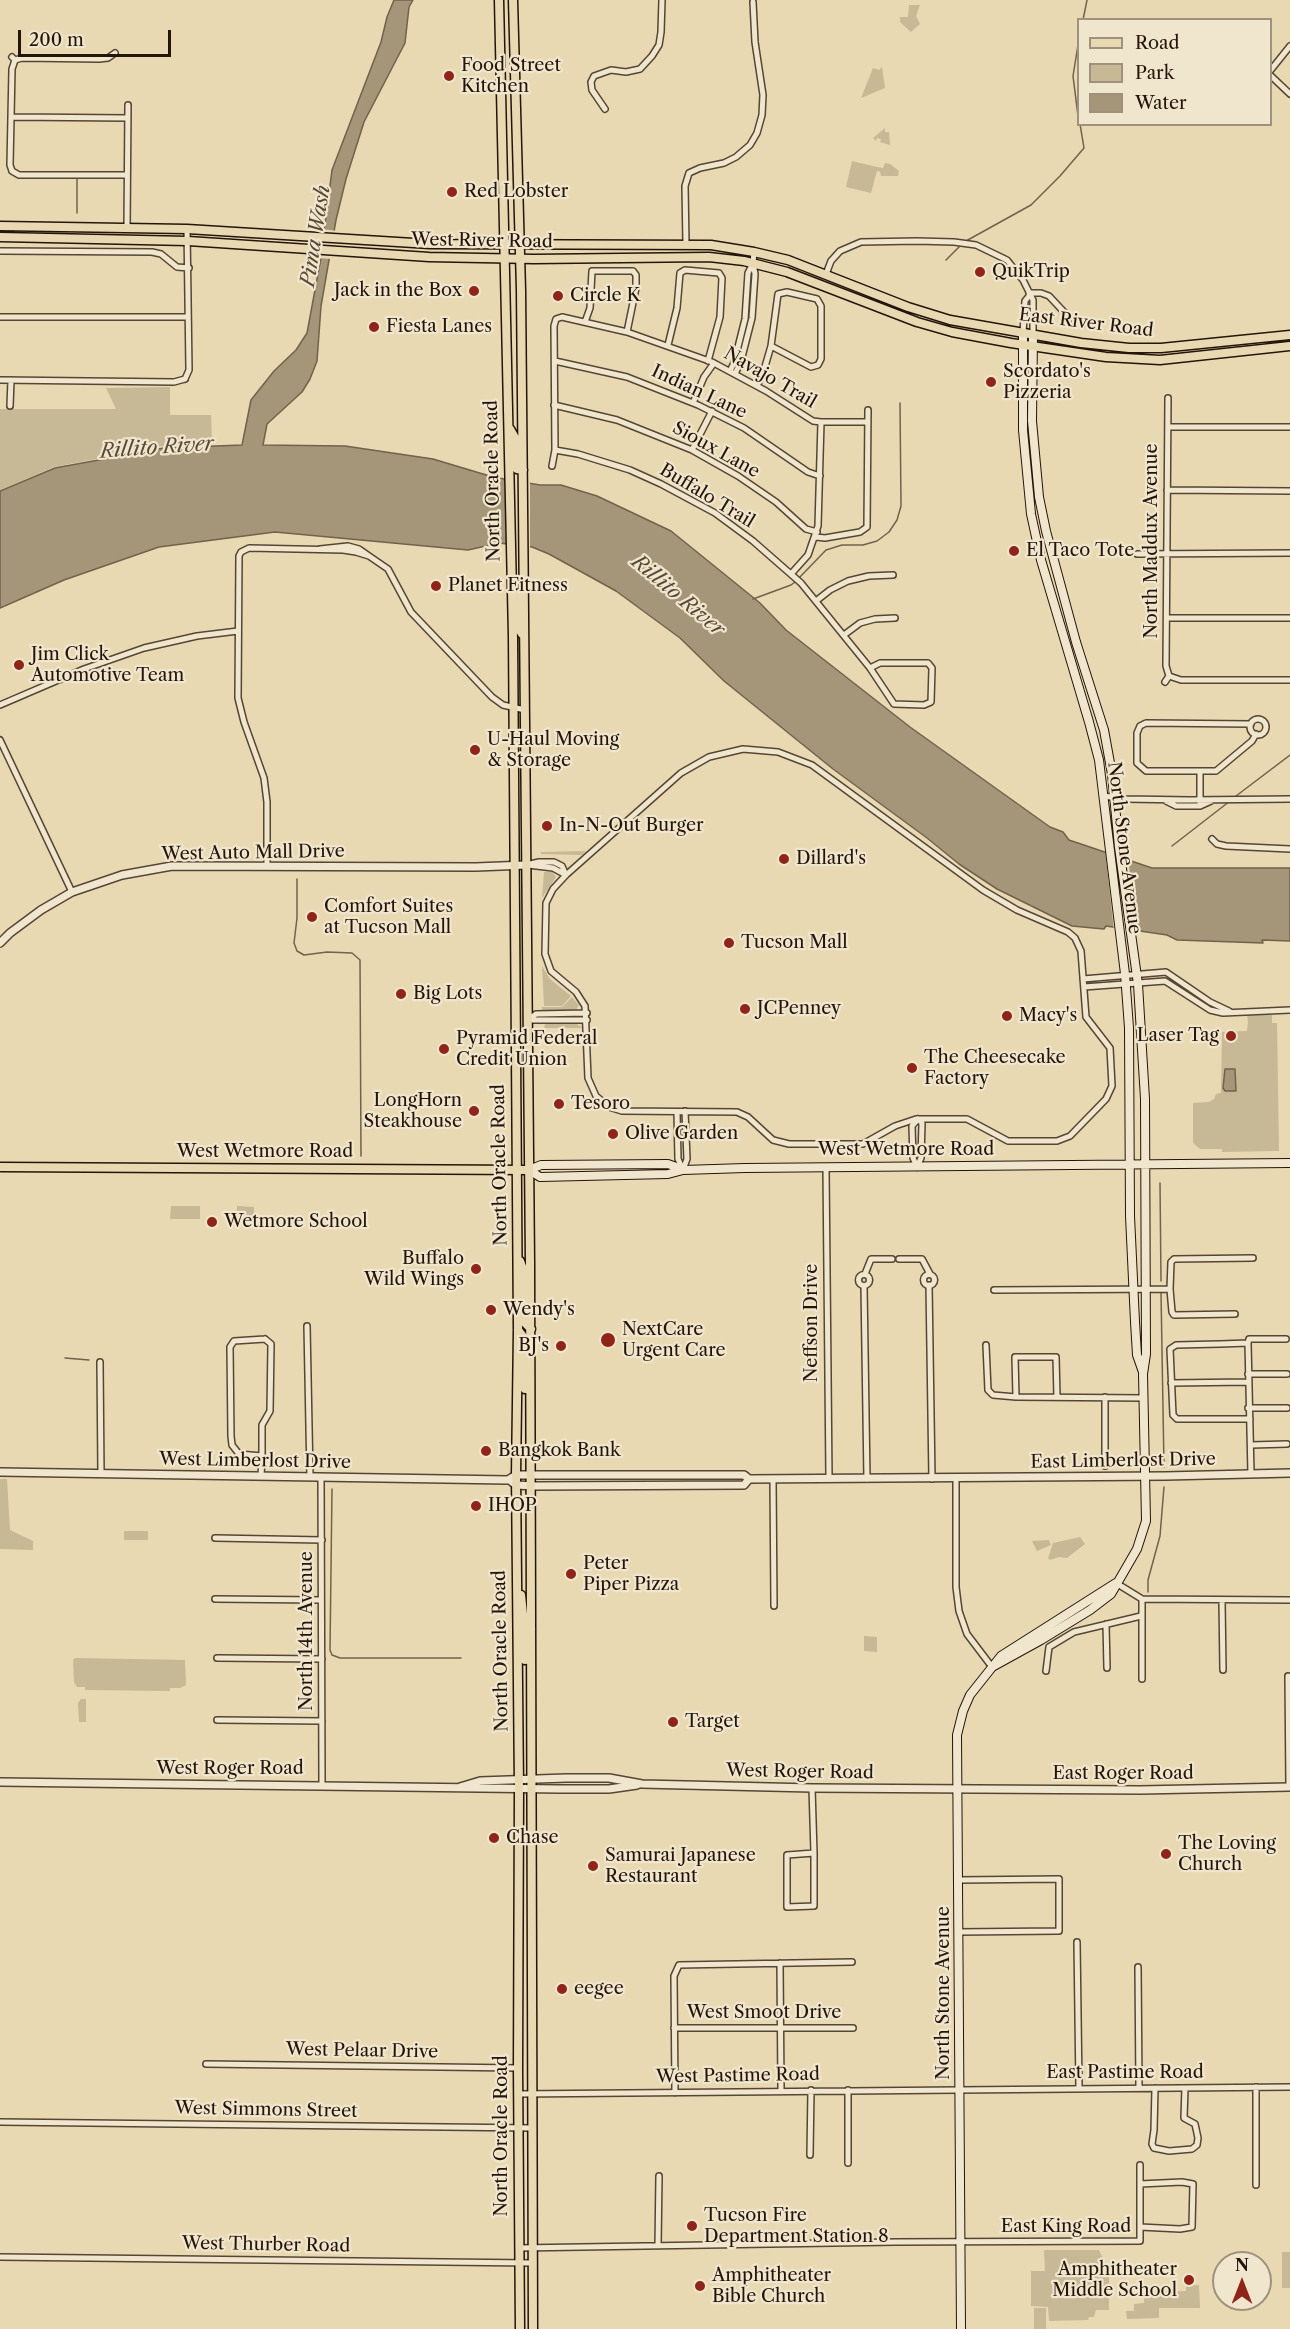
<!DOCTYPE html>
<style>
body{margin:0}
#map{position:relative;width:1290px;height:2329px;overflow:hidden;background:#e8d9b3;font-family:"Libre Caslon Text",serif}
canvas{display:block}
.legend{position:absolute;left:1077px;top:18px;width:195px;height:108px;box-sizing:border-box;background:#f0e6ce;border:2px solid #9e927f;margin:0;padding:8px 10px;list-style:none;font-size:18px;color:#241509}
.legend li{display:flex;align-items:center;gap:12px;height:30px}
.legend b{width:30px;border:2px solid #9e927f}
.north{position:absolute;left:1212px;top:2251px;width:60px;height:60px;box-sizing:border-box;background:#f0e6ce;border:2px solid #9e927f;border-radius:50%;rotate:0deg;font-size:16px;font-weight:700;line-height:24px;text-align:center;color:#241509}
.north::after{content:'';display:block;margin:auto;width:21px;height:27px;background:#8f2418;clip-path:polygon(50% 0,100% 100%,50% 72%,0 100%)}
.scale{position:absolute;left:18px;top:30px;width:153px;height:27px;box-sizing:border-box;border:3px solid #241509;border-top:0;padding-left:8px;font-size:18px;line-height:21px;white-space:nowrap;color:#241509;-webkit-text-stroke:4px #f0e6ce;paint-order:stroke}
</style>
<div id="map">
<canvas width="1290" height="2329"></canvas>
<ul class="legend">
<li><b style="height:8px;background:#e8d9b3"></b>Road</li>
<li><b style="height:16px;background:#c7b896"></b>Park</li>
<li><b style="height:16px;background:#a59679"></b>Water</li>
</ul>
<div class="north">N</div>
<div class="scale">200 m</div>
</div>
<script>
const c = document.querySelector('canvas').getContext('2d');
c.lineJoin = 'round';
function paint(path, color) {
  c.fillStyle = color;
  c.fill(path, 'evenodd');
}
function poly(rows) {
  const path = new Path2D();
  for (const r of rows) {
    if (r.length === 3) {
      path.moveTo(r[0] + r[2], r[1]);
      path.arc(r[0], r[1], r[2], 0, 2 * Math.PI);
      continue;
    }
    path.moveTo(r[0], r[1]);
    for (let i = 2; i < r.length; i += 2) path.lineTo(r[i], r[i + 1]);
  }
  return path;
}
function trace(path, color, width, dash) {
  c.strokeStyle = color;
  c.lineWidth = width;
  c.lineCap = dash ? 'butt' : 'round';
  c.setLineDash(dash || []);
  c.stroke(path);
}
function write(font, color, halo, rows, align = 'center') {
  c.font = font + ' "Libre Caslon Text",serif';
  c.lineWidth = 4.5;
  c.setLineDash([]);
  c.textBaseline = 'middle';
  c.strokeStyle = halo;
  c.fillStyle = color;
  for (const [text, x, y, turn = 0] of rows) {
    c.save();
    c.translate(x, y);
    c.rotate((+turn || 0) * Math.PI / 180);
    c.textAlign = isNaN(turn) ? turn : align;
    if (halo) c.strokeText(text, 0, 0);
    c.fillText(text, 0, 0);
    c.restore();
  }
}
paint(poly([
 [909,5,920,5,916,16,920,24,911,32,900,22,900,17,908,17],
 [882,67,885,88,861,98,873,68,879,70],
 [885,128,885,132,889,132,890,145,880,142,881,139,877,138,876,141,873,138],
 [852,161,877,167,883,168,885,163,890,164,899,171,898,176,881,176,880,172,877,171,871,193,846,187],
 [170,387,170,415,211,415,212,445,163,446,54,467,0,490,0,409,116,409,106,388],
 [586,851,582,855,541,854,541,852],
 [544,872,552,872,556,877,542,898],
 [542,966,550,979,571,996,562,1006,544,1006],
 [572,997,579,1005,576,1010,542,1010,542,1007,562,1007],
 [1247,1015,1272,1015,1272,1023,1277,1023,1279,1151,1222,1152,1222,1149,1200,1149,1193,1143,1193,1103,1209,1102,1214,1099,1216,1094,1221,1093,1222,1032,1247,1031,1248,1022],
 [577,1024,582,1028,544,1028,545,1024],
 [171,1206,200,1206,200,1219,170,1219],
 [237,1206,254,1207,254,1220,237,1220],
 [0,1479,7,1479,10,1530,33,1541,33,1550,0,1549],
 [124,1531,148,1531,148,1540,124,1540],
 [1080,1537,1085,1544,1067,1558,1059,1557,1050,1560,1048,1558,1053,1543],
 [1049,1540,1051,1545,1037,1551,1032,1541],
 [864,1636,877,1637,877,1652,864,1651],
 [75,1658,185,1660,186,1685,180,1688,170,1688,170,1691,85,1690,85,1687,77,1687,74,1682,73,1660],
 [81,1699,86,1699,86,1722,79,1722,78,1703],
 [1044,2250,1099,2250,1109,2271,1109,2310,1096,2310,1094,2317,1089,2317,1088,2320,1049,2321,1048,2307,1031,2306,1031,2271,1045,2271],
 [1282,2252,1290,2252,1290,2288,1282,2288],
 [1186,2285,1199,2285,1200,2308,1159,2308,1159,2318,1127,2319,1126,2311,1134,2311,1134,2304,1144,2303,1144,2292,1186,2291],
 [1034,2308,1046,2308,1046,2329,1034,2329]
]), '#c7b896');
const water = poly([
 [394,0,413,0,409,7,405,43,364,122,346,179,336,220,321,306,317,361,310,379,302,392,267,424,263,445,345,446,433,459,493,477,540,485,561,485,597,496,671,531,760,603,786,630,910,727,1050,827,1063,832,1069,840,1152,868,1290,868,1290,941,1262,940,1263,943,1177,940,1167,935,1106,926,1104,929,1072,926,997,889,959,864,927,838,833,769,724,681,680,638,616,591,549,554,532,547,499,543,468,550,275,532,159,547,64,580,0,608,0,491,55,468,164,448,242,445,251,400,274,371,296,350,307,333,320,263,332,170,381,42,387,17,394,0],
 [1225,1069,1235,1069,1236,1091,1225,1091,1223,1088,1225,1069]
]);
paint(water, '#a59679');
trace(water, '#71624c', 1.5);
paint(poly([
 [321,229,338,231,332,259,318,258],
 [505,476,530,480,530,550,506,547],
 [1105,849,1128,857,1137,934,1114,931]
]), '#e8d9b3');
trace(poly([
 [1083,20,1087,0],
 [1078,45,1073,76,1078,116],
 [77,213,77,179],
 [966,241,1031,205,1060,176,1084,148,1080,124],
 [946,260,960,246],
 [799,578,826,550,842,545,863,545,877,541,889,532,897,520,901,506,900,403],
 [753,599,791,585,795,582],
 [1236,796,1290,755],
 [1172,846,1230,801],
 [297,879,297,918,294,943,297,951,304,955,327,952,352,953,360,960,361,1156],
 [1160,1183,1161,1281],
 [1161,1292,1164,1467],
 [65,1358,89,1360],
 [332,1489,330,1650,332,1655,340,1658,461,1658],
 [1148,1592,1148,1580,1160,1536,1164,1487]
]), '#71624c', 1.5);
const minor = poly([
 [12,57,15,60,22,58,99,59,108,58,115,53],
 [1270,71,1290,46],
 [1270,75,1290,94],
 [605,109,592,90,591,82,594,76,611,70,626,72,640,69,652,56,659,45,661,32,662,0],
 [12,117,128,118],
 [12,171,19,175,127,175],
 [12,171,10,165,12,69,15,60],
 [127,228,128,105],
 [686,244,685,186,689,173,700,168,724,163,736,157,750,145,757,133,762,115,763,95,755,42,753,2],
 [0,251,152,252,161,254,177,267,189,268],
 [826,274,831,261,840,251,861,242,917,241,954,242,976,245,1007,260,1023,280,1033,300,1033,335],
 [1029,293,1041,293,1049,296,1064,312,1082,325],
 [0,317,188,317],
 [585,322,590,308,592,271,633,271,636,275,636,288,627,332],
 [1023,333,1025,301,1029,296],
 [668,345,677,308,680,273,685,270,719,273,722,278,720,317,708,361],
 [555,361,627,377,698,405,744,428,808,472,820,476],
 [730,371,734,363,745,319,748,273,752,265],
 [735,374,741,361,752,318,755,274,753,263,754,252],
 [185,379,189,370,187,229],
 [0,380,174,382,185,379],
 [757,386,764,370,771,346,778,294,787,292,817,299,821,306,821,359,818,365,811,367,771,346],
 [693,403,704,377,714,363],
 [554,405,617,420,692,450,738,476,776,502,806,529,817,532],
 [10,406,11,380],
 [821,422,868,422],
 [1168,427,1290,427],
 [555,450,578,454,630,470,661,484,715,513,753,541,801,583,870,668,894,704,924,705,931,702,932,668,928,663,880,663,870,668],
 [692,450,712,411],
 [552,466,555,450,554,326,556,319,562,317,627,332,712,362,766,391,813,421,821,422,818,526,808,555,791,574],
 [1167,490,1290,491],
 [816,537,825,538,860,532,867,527,868,410],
 [1137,554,1290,553],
 [369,556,388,569,411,612,492,697,503,705,525,710],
 [816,601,830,590,848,581,869,576,893,575],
 [1167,618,1290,618],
 [844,635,860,623,875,619,895,618],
 [1169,676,1181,680,1290,680],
 [1165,682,1169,676,1166,666,1168,398],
 [0,705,84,669,144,648,197,636,238,631],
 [1258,727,8],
 [1251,724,1146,723,1140,726,1137,733,1137,763,1146,771,1216,771,1252,741,1256,734],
 [0,740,72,892],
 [743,749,778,752,812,765,983,890,1017,910,1068,932,1075,938,1081,951,1086,1017,1110,1048,1112,1086,1106,1099,1070,1136,1057,1141,1008,1141,967,1119,916,1119,895,1126,863,1144,789,1144,773,1140,748,1117,737,1112,622,1111,609,1107,596,1096,588,1078,585,1006,576,992,551,971,545,954,546,903,553,889,566,875,681,773,709,757,743,749],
 [1200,771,1200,803],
 [1104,796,1125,799,1190,800,1290,799],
 [1166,801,1176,806,1200,806,1211,801],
 [1212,839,1217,844,1226,846,1290,849],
 [526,865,539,862,554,862,562,866,566,875],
 [528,865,553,868,566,875],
 [267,866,267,802,264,778,244,722,238,698,239,556,241,552,249,548,343,550,356,552,369,556,359,549,348,546,320,549],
 [1083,979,1166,972,1210,1002,1229,1011],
 [1084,987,1165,981,1210,1010,1223,1013,1290,1010],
 [528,1020,536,1014,587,1013],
 [530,1020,587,1020],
 [677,1112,678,1159,683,1170],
 [918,1119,922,1123,921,1158,917,1167,913,1158,912,1126,918,1119],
 [826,1168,829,1479],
 [683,1170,687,1159,685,1111],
 [899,1259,922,1259,930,1274],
 [865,1274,871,1259,892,1259],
 [864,1280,5.5],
 [929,1280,5.5],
 [929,1285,932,1479],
 [864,1286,867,1479],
 [994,1290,1170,1289],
 [1235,1314,1174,1315,1172,1312,1170,1289,1171,1262,1174,1259,1253,1258],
 [307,1326,310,1477],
 [265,1339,271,1344,270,1411,262,1425,262,1456,239,1454,232,1445,231,1436,230,1347,234,1341,265,1339],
 [1248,1343,1251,1474],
 [986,1345,988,1390,993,1395,1016,1397,1144,1398],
 [100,1362,101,1474],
 [1248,1374,1287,1374],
 [1171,1383,1248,1382],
 [1016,1397,1015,1357,1056,1357,1057,1397],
 [1105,1397,1105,1466],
 [1248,1408,1287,1408],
 [1250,1419,1177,1419,1173,1415,1170,1349,1176,1345,1220,1344,1248,1343,1249,1339,1286,1339],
 [1251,1445,1287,1444],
 [261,1476,262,1456],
 [321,1477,322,1785],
 [773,1479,774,1606],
 [956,1479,956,1587,959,1611,967,1634,992,1667],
 [215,1538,322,1540],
 [1116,1583,1142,1599],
 [215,1599,321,1600],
 [1142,1599,1290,1600],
 [1142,1599,1142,1679],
 [1222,1601,1223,1670],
 [1106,1624,1107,1668],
 [217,1658,322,1659],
 [1046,1671,1049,1647,1074,1632,1141,1616],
 [1288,1676,1289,1787],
 [217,1720,322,1721],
 [812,1788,814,1853,814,1906,787,1907,787,1855,814,1853],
 [958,1932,1059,1931,1059,1879,958,1880],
 [1077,1942,1079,2088],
 [780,1963,781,2090],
 [1138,1967,1139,2088],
 [674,2028,853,2028],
 [206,2064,518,2068],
 [1155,2088,1154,2130,1152,2144,1154,2148,1169,2151,1192,2149,1197,2145,1198,2138,1195,2124,1184,2118,1185,2088],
 [675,2093,674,1976,679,1965,852,1962],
 [518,2094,1290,2087],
 [0,2122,532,2128],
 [810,2155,811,2090],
 [848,2163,848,2090],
 [1140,2165,1140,2227],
 [1256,2185,1256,2087],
 [658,2246,659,2176],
 [519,2248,896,2242,1140,2241,1140,2227,1180,2229,1192,2227,1193,2184,1182,2182,1140,2184],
 [0,2257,532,2263]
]);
const tertiary = poly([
 [0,943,10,933,41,910,72,892,122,875,172,866,476,867,526,865],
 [0,1472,508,1480,516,1475,744,1475,749,1479,1166,1476,1290,1473],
 [512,1482,516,1485,535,1486,744,1485,749,1479],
 [0,1782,560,1789,609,1789,637,1785],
 [460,1787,480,1781,566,1778,609,1778,642,1784,812,1788,1140,1790,1290,1787]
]);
const secondary = poly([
 [1023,333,1023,430,1031,514,1041,560,1089,722,1099,760,1125,974,1129,1028,1130,1216,1135,1322,1137,1355,1143,1372],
 [529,1170,540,1177,668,1174,683,1170,745,1168,1290,1163],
 [529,1170,541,1165,668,1164,682,1169],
 [992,1667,1041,1640,1090,1610,1111,1594,1137,1549,1146,1521,1143,1374,1146,1354,1145,1099,1138,984,1119,847,1112,774,1104,730,1076,642,1046,531,1039,497,1032,421,1033,335],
 [961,2329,957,1735,963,1711,970,1695,1001,1656,1116,1583]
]);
const primary = poly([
 [0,226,187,229,430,244,711,245,754,252,788,260,908,307,950,320,1081,343,1129,348,1161,348,1290,335],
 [0,237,188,241,429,257,534,259,709,257,744,261,787,272,917,322,952,332,1011,343,1106,357,1160,360,1290,346],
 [0,1167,529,1170]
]);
const trunk = poly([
 [499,0,513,637,518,1330,516,1475,519,1789,518,2068,520,2329],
 [513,0,521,290,530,1262,533,2329],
 [510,429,515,438,517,469,523,470],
 [518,594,519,629,522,634],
 [520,1261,524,1272,524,1322,531,1329],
 [518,1330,524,1338,525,1389],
 [521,1595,524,1624,531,1629],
 [518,1629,525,1634,525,1660]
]);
trace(minor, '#554634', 8);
trace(tertiary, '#554634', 10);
trace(secondary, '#241509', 10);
trace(primary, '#241509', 11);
trace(trunk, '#241509', 11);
trace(minor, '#f0e6ce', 5);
trace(tertiary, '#f0e6ce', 7);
trace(secondary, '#f0e6ce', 8);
trace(primary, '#e8d9b3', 8);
trace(trunk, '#e8d9b3', 8);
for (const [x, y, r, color] of [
 [449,76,6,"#8f2418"],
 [452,192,6,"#8f2418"],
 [980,272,6,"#8f2418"],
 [474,291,6,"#8f2418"],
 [558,296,6,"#8f2418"],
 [374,327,6,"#8f2418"],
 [991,382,6,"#8f2418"],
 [1014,551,6,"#8f2418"],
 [436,586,6,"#8f2418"],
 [19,665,6,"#8f2418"],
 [475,750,6,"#8f2418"],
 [547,826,6,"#8f2418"],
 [784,859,6,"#8f2418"],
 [312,917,6,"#8f2418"],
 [729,943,6,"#8f2418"],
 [401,994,6,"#8f2418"],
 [745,1009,6,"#8f2418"],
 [1007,1016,6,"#8f2418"],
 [1231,1036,6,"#8f2418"],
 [444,1049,6,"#8f2418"],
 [912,1068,6,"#8f2418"],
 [559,1104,6,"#8f2418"],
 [474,1111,6,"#8f2418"],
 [613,1134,6,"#8f2418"],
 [212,1222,6,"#8f2418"],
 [476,1269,6,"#8f2418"],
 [491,1310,6,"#8f2418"],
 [608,1340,8,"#8f2418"],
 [561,1346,6,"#8f2418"],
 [486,1451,6,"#8f2418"],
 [476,1506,6,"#8f2418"],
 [571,1574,6,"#8f2418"],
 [673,1722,6,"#8f2418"],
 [494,1838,6,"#8f2418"],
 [1166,1854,6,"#8f2418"],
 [593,1866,6,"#8f2418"],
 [562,1989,6,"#8f2418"],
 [692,2226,6,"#8f2418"],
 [1189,2280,6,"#8f2418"],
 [700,2286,6,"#8f2418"]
]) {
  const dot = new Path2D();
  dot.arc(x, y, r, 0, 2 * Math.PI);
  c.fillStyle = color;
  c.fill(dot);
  trace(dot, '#f0e6ce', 2);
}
write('18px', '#241509', '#f0e6ce', [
 ["Food Street",461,66],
 ["Kitchen",461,87],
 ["Red Lobster",464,192],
 ["QuikTrip",992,272],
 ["Jack in the Box",462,291,"right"],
 ["Circle K",570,296],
 ["Fiesta Lanes",386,327],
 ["Scordato's",1003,372],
 ["Pizzeria",1003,393],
 ["El Taco Tote",1026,551],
 ["Planet Fitness",448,586],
 ["Jim Click",31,655],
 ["Automotive Team",31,676],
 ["U-Haul Moving",487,740],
 ["& Storage",487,761],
 ["In-N-Out Burger",559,826],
 ["Dillard's",796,859],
 ["Comfort Suites",324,907],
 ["at Tucson Mall",324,928],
 ["Tucson Mall",741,943],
 ["Big Lots",413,994],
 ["JCPenney",757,1009],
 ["Macy's",1019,1016],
 ["Laser Tag",1219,1036,"right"],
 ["Pyramid Federal",456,1039],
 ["Credit Union",456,1060],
 ["The Cheesecake",924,1058],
 ["Factory",924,1079],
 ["LongHorn",462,1101,"right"],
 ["Steakhouse",462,1122,"right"],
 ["Tesoro",571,1104],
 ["Olive Garden",625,1134],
 ["Wetmore School",224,1222],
 ["Buffalo",464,1259,"right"],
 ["Wild Wings",464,1280,"right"],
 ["Wendy's",503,1310],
 ["NextCare",622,1330],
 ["Urgent Care",622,1351],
 ["BJ's",549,1346,"right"],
 ["Bangkok Bank",498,1451],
 ["IHOP",488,1506],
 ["Peter",583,1564],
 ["Piper Pizza",583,1585],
 ["Target",685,1722],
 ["Chase",506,1838],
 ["The Loving",1178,1844],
 ["Church",1178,1865],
 ["Samurai Japanese",605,1856],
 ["Restaurant",605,1877],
 ["eegee",574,1989],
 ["Tucson Fire",704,2216],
 ["Department Station 8",704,2237],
 ["Amphitheater",1177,2270,"right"],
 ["Middle School",1177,2291,"right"],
 ["Amphitheater",712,2276],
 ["Bible Church",712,2297]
], 'left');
write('18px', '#241509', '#f0e6ce', [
 ["West River Road",482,241,1],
 ["East River Road",1086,323,7],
 ["Navajo Trail",770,378,30],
 ["Indian Lane",699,392,25],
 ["Sioux Lane",716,450,29],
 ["North Oracle Road",493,481,-91],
 ["Buffalo Trail",707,496,31],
 ["North Maddux Avenue",1152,541,-90],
 ["North Stone Avenue",1124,848,83],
 ["West Auto Mall Drive",253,853,-1],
 ["West Wetmore Road",906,1150],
 ["West Wetmore Road",265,1152],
 ["North Oracle Road",500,1165,-91],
 ["Neffson Drive",812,1323,-90],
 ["West Limberlost Drive",255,1461,1],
 ["East Limberlost Drive",1123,1461,-1],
 ["North 14th Avenue",307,1631,-90],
 ["North Oracle Road",501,1651,-91],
 ["West Roger Road",230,1769],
 ["West Roger Road",800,1772,1],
 ["East Roger Road",1123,1774],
 ["North Stone Avenue",944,1993,-90],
 ["West Smoot Drive",764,2013],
 ["West Pelaar Drive",362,2051,1],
 ["East Pastime Road",1125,2073],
 ["West Pastime Road",738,2076,-1],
 ["West Simmons Street",266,2110,1],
 ["North Oracle Road",502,2136,-90],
 ["East King Road",1066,2227],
 ["West Thurber Road",266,2245,1]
]);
write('italic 20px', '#584936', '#f0e6ce', [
 ["Pima Wash",316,236,-81],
 ["Rillito River",157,448,-4],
 ["Rillito River",678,596,40]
]);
</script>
